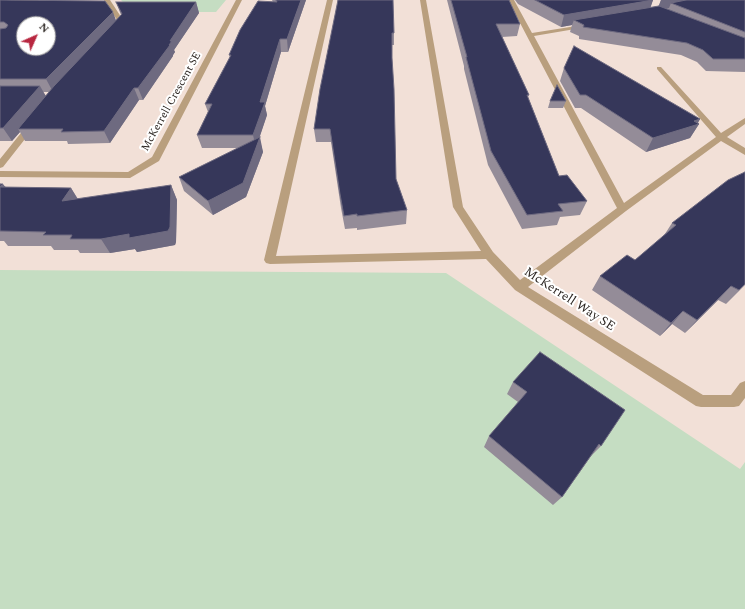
<!DOCTYPE html>
<style>
body{margin:0}
#map{position:relative;width:745px;height:609px;overflow:hidden;background:#f2e0d7;font-family:Spectral,serif}
canvas{display:block}
.north{position:absolute;left:16px;top:16px;width:40px;height:40px;box-sizing:border-box;background:#fff;border:1px solid #aaa8a6;border-radius:50%;rotate:45deg;font-size:11px;font-weight:700;line-height:16px;text-align:center;color:#2b2521}
.north::after{content:'';display:block;margin:auto;width:14px;height:18px;background:#b82740;clip-path:polygon(50% 0,100% 100%,50% 72%,0 100%)}
</style>
<div id="map">
<canvas width="745" height="609"></canvas>
<div class="north">N</div>
</div>
<script>
const c = document.querySelector('canvas').getContext('2d');
c.lineJoin = 'round';
function paint(path, color) {
  c.fillStyle = color;
  c.fill(path, 'evenodd');
}
function poly(rows) {
  const path = new Path2D();
  for (const r of rows) {
    path.moveTo(r[0], r[1]);
    for (let i = 2; i < r.length; i += 2) path.lineTo(r[i], r[i + 1]);
  }
  return path;
}
function trace(path, color, width, dash) {
  c.strokeStyle = color;
  c.lineWidth = width;
  c.lineCap = dash ? 'butt' : 'round';
  c.setLineDash(dash || []);
  c.stroke(path);
}
function write(font, color, halo, rows, align = 'center') {
  c.font = font + ' Spectral,serif';
  c.lineWidth = 4;
  c.setLineDash([]);
  c.textBaseline = 'middle';
  c.strokeStyle = halo;
  c.fillStyle = color;
  for (const [text, x, y, turn = 0] of rows) {
    c.save();
    c.translate(x, y);
    c.rotate((+turn || 0) * Math.PI / 180);
    c.textAlign = isNaN(turn) ? turn : align;
    if (halo) c.strokeText(text, 0, 0);
    c.fillText(text, 0, 0);
    c.restore();
  }
}
paint(poly([
 [121,0,226,0,216,12,132,12],
 [0,270,446,273,740,469,745,462,745,609,0,609]
]), '#c5ddc2');
paint(poly([
 [21,0,39,0,36,2,0,6,0,2,21,0],
 [104,0,110,0,125,23,118,31,113,30,119,23,104,0],
 [236,0,242,0,159,161,130,178,0,177,0,171,128,172,152,157,236,0],
 [327,0,333,0,276,256,481,251,453,207,420,0,426,0,463,207,493,252,520,280,617,208,508,0,514,0,532,33,589,24,590,25,587,27,534,36,624,203,716,137,657,69,657,67,661,67,721,133,745,118,745,124,727,137,745,148,745,155,721,141,626,211,528,287,703,395,731,395,740,383,745,381,745,398,739,406,734,407,701,407,696,406,515,290,486,259,270,264,266,263,264,260,327,0],
 [29,123,35,123,36,125,3,167,0,168,0,159,29,123]
]), '#b99f7e');
paint(poly([
 [0,0,6,0,116,20,121,15,116,2,196,2,199,13,174,50,175,52,173,55,173,56,143,100,139,100,110,143,68,144,67,141,25,141,20,132,12,141,0,141],
 [43,92,49,92,46,96],
 [272,0,306,0,288,52,281,52,265,106,267,115,259,138,263,152,246,197,213,215,184,191,179,177,238,148,202,148,197,135,208,112,205,104,230,57,229,55,273,2],
 [338,0,394,33,394,45,392,45,392,58,396,179,407,210,406,224,357,230,357,228,345,229,341,208,331,142,316,142,314,129],
 [447,0,509,0,520,24,517,36,502,37,529,95,528,97,559,176,587,201,580,215,560,217,557,225,522,229,488,165,464,69,464,66],
 [515,0,653,0,650,8,659,6,661,0,745,0,745,72,706,71,697,62,681,55,579,39,579,36,570,32,572,25,561,27,518,4],
 [564,68,700,119,698,123,699,124,690,138,646,152,581,108,575,108,560,81],
 [550,101,566,101,563,108,548,108],
 [745,172,745,285,726,304,718,300,685,333,672,324,660,336,592,290,600,276,635,260,663,237,672,223],
 [0,184,6,187,71,188,78,199,171,185,177,200,176,242,175,245,137,252,135,249,110,253,80,253,78,250,54,250,51,246,8,246,4,241,0,241],
 [513,382,601,446,591,456,562,497,553,505,484,447,489,436,518,402,507,394]
]), '#948c98');
paint(poly([
 [301,0,306,0,288,52,287,39],
 [653,0,649,12,574,20,572,25,561,27,564,15],
 [661,0,705,0,671,3,669,8,657,10],
 [196,2,199,13,174,50,175,52,173,55,173,56,143,100,138,88,169,45,170,41],
 [113,12,117,23,53,92,46,79],
 [280,39,281,52,265,106,267,115,256,148,253,135,260,102],
 [40,86,47,98,18,129,20,132,12,141,3,128],
 [134,88,139,100,110,143,104,131],
 [700,119,697,124,699,124,690,138,646,152,653,138,694,121],
 [260,137,263,152,246,197,213,215,208,201],
 [3,184,14,198,0,187],
 [171,185,177,200,176,242,175,245,137,252,135,249,110,253,101,239],
 [71,188,80,203,62,201],
 [731,286,718,300,685,333,697,320],
 [683,311,672,324,660,336,671,323]
]), '#6e6a80');
const building = poly([
 [0,0,105,1,113,12,46,79,0,79,0,29,6,28,8,25,4,22,0,22,0,0],
 [24,24,48,24,48,48,24,48,24,24],
 [276,0,301,0,287,39,280,39,260,102,265,102,253,135,197,135,212,104,205,104,231,55,229,55,240,30,258,1,277,2,276,0],
 [338,0,393,0,394,33,392,33,392,58,394,89,396,179,407,210,357,216,357,214,344,216,340,194,330,129,314,129,320,89,338,0],
 [451,0,509,0,520,24,496,24,529,95,527,95,559,176,567,175,587,201,558,204,563,211,527,215,491,151,466,57,467,57,451,0],
 [535,0,653,0,564,15,535,0],
 [686,0,745,0,745,32,671,3,686,0],
 [116,2,196,2,170,41,172,41,169,45,170,45,138,88,134,88,104,131,61,132,63,129,18,129,54,86,122,14,116,2],
 [659,6,745,38,745,59,713,59,703,50,687,43,583,27,584,25,574,20,659,6],
 [574,46,700,119,694,121,699,124,653,138,586,95,580,95,564,68,574,46],
 [557,85,566,101,550,101,557,85],
 [0,86,40,86,3,128,0,128,0,86],
 [260,137,243,183,208,201,179,177,260,137],
 [745,172,745,284,739,290,731,286,697,320,683,311,671,323,600,276,627,255,635,260,676,225,672,223,728,180,745,172],
 [0,184,3,184,0,187,71,188,62,201,171,185,170,227,168,231,129,238,129,234,101,239,70,239,72,235,43,235,46,232,0,231,0,184],
 [540,352,625,410,601,446,599,444,562,497,489,436,527,392,513,382,540,352]
]);
paint(building, '#36375a');
trace(building, '#6e6a80', 1);
write('11px', '#2b2521', '#fff', [
 ["McKerrell Crescent SE",172,102,-61]
]);
write('13px', '#2b2521', '#fff', [
 ["McKerrell Way SE",569,300,33]
]);
</script>
